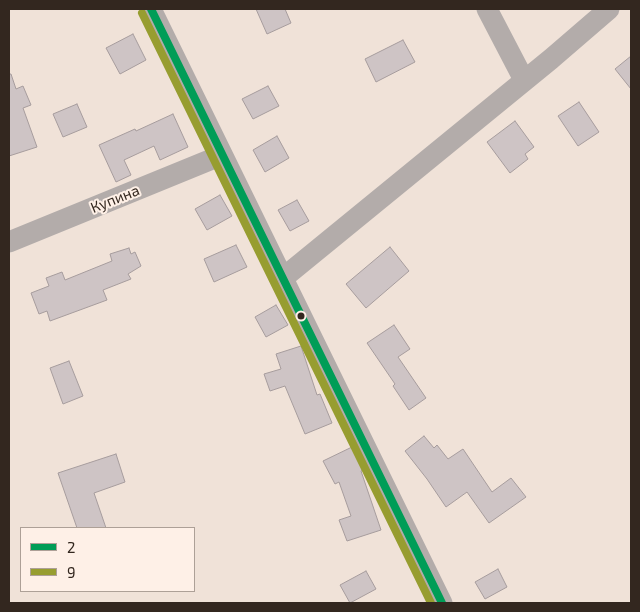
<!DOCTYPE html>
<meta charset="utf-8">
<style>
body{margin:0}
#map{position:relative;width:640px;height:612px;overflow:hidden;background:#f0e2d8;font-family:"Exo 2",sans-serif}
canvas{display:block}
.frame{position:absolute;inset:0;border:10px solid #33271f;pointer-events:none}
.legend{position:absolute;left:20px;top:527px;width:175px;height:65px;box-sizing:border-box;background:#fef0e7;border:1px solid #ada097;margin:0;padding:6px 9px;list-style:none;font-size:15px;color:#33271f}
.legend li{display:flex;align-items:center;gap:10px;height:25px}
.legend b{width:25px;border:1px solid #ada097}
</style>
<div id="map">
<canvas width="640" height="612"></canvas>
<div class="frame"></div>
<ul class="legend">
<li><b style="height:6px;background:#009d57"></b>2</li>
<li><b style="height:6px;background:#979d30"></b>9</li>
</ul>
</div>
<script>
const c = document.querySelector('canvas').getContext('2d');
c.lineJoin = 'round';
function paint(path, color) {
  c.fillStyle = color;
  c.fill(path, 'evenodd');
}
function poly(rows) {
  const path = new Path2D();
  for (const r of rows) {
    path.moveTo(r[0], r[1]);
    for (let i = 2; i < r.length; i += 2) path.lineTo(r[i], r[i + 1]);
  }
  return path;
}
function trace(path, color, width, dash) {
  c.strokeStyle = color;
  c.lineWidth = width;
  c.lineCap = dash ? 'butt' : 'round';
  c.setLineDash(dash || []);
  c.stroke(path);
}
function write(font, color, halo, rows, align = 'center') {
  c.font = font + ' "Exo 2",sans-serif';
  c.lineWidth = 4;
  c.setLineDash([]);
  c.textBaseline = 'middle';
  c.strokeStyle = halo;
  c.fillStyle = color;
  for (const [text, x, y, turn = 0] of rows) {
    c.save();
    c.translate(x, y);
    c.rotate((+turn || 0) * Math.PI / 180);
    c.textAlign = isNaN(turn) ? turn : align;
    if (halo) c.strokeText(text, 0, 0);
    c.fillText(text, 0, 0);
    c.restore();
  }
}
const building = poly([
 [256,9,285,9,291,23,267,34,256,9],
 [133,34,146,60,120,74,106,48,133,34],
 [403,40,415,62,376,82,365,59,403,40],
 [631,56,631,89,615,69,631,56],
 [9,74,11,74,16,89,23,86,31,105,23,108,37,147,9,156,9,74],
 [268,86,279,106,253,119,242,99,268,86],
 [579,102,599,132,578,146,558,116,579,102],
 [77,104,87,127,63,137,53,114,77,104],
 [173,114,188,147,160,160,154,146,124,160,131,175,116,182,99,145,135,129,136,131,173,114],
 [515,121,534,147,525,154,528,159,510,173,487,142,515,121],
 [277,136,289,158,265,172,253,150,277,136],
 [220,195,232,216,207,230,195,209,220,195],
 [297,200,309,221,290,231,278,210,297,200],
 [236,245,247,267,214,282,204,259,236,245],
 [390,247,409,271,366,308,346,284,390,247],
 [129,248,131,254,135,252,141,266,128,274,131,279,103,290,107,300,50,321,47,311,39,314,31,293,49,286,46,278,62,272,65,280,112,261,110,254,129,248],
 [276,305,288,325,266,337,255,317,276,305],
 [394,325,410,349,398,357,426,398,409,410,393,386,395,384,367,343,394,325],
 [301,346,317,395,320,394,332,423,305,434,285,386,270,391,264,374,281,369,276,354,301,346],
 [69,361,83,396,63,404,50,368,69,361],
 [424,436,434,448,437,445,448,459,463,449,492,492,511,478,526,497,489,523,467,492,446,507,427,479,405,451,424,436],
 [352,447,363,470,361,471,381,530,347,541,339,520,351,516,339,482,335,484,323,461,352,447],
 [116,454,125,482,94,493,106,528,77,528,58,473,116,454],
 [498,569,507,587,485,599,475,582,498,569],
 [366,571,376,589,350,603,340,585,366,571]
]);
paint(building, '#cec4c5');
trace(building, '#a69c9d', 1);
trace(poly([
 [151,9,442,603],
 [487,9,524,80],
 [9,242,222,155],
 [283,278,551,59,609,9]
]), '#b3acaa', 21);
trace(poly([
 [151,9,442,603]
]), '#009d57', 8);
trace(poly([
 [142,13,431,603]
]), '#979d30', 8);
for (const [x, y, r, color] of [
 [301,316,4.5,"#33271f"]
]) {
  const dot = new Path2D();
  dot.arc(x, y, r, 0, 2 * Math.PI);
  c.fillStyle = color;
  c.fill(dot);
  trace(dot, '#fef0e7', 2);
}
write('15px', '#33271f', '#fef0e7', [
 ["Купина",115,199,-22]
]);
</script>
